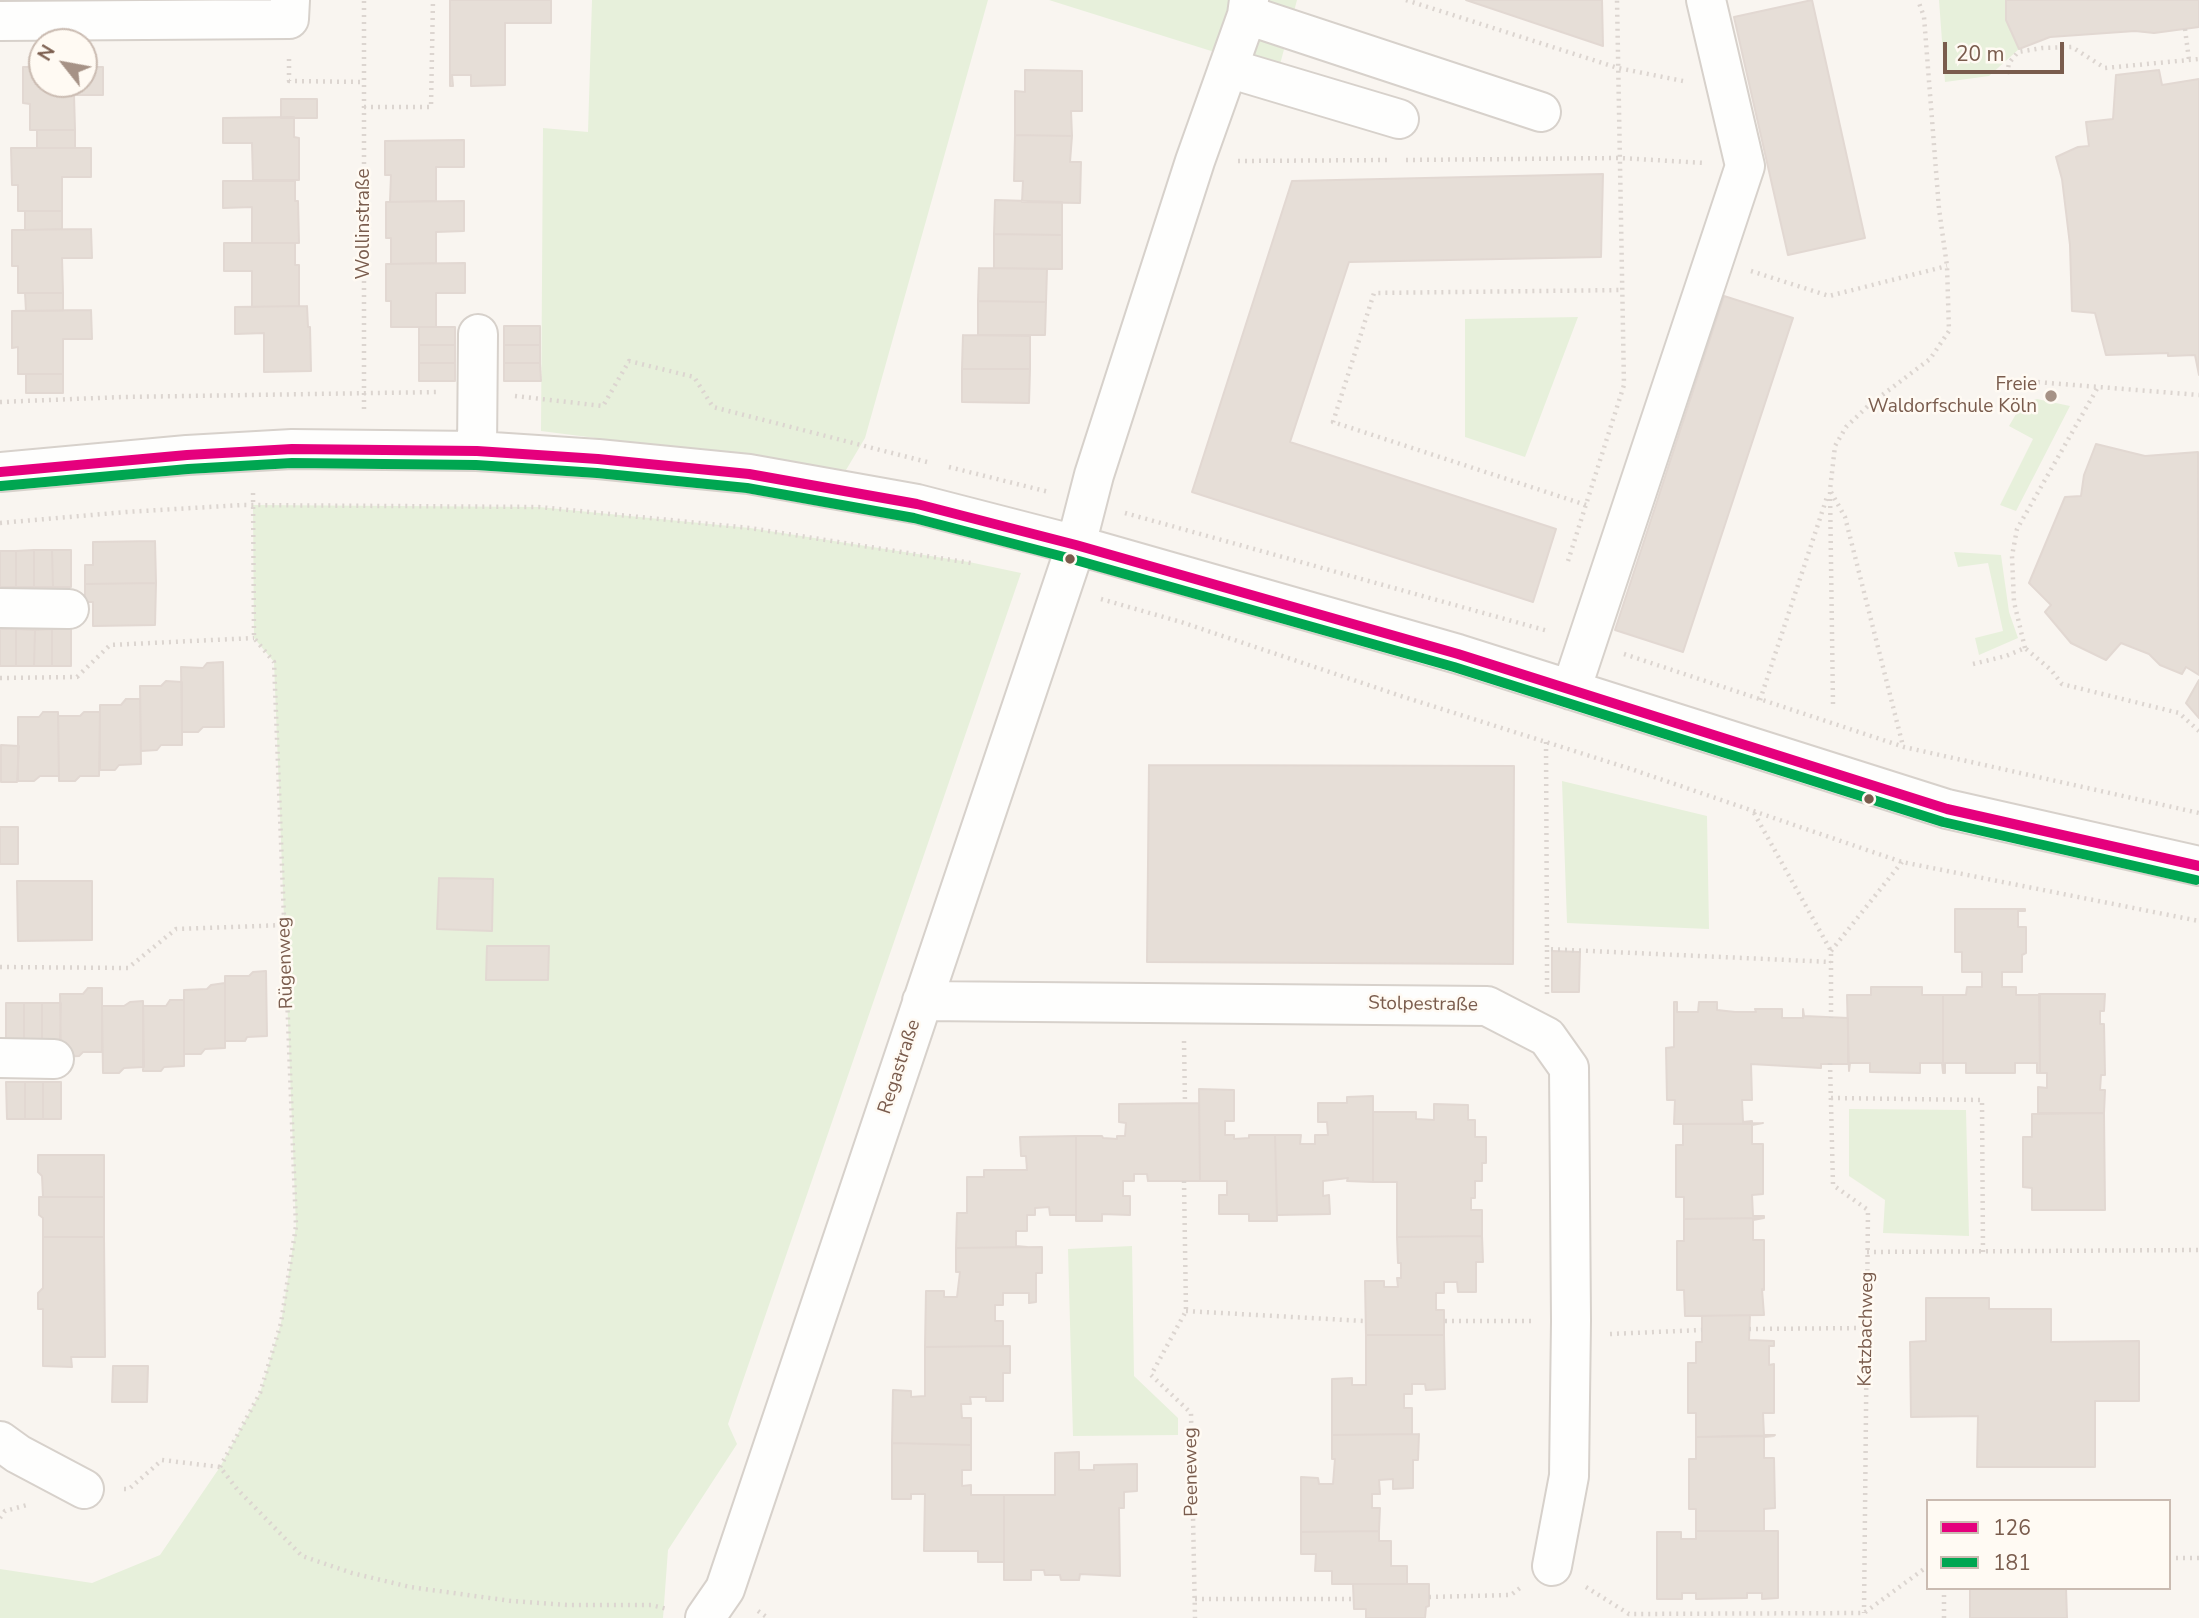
<!DOCTYPE html>
<meta charset="utf-8">
<style>
body{margin:0}
#map{position:relative;width:2199px;height:1618px;overflow:hidden;background:#f9f5f0;font-family:"Nunito Sans",sans-serif}
canvas{display:block}
.legend{position:absolute;left:1926px;top:1499px;width:245px;height:91px;box-sizing:border-box;background:#fffaf3;border:2px solid #cabbb1;margin:0;padding:9px 12px;list-style:none;font-size:21px;color:#7a5c4d}
.legend li{display:flex;align-items:center;gap:14px;height:35px}
.legend b{width:35px;border:2px solid #cabbb1}
.north{position:absolute;left:28px;top:28px;width:70px;height:70px;box-sizing:border-box;background:#fffaf3;border:2px solid #cabbb1;border-radius:50%;rotate:301deg;font-size:19px;font-weight:700;line-height:28px;text-align:center;color:#7a5c4d}
.north::after{content:'';display:block;margin:auto;width:24px;height:32px;background:#a69286;clip-path:polygon(50% 0,100% 100%,50% 72%,0 100%)}
.scale{position:absolute;left:1943px;top:42px;width:121px;height:32px;box-sizing:border-box;border:4px solid #7a5c4d;border-top:0;padding-left:9px;font-size:21px;line-height:24px;white-space:nowrap;color:#7a5c4d;-webkit-text-stroke:5px #fffaf3;paint-order:stroke}
</style>
<div id="map">
<canvas width="2199" height="1618"></canvas>
<ul class="legend">
<li><b style="height:9px;background:#e5007d"></b>126</li>
<li><b style="height:9px;background:#00a651"></b>181</li>
</ul>
<div class="north">N</div>
<div class="scale">20 m</div>
</div>
<script>
const c = document.querySelector('canvas').getContext('2d');
c.lineJoin = 'round';
function paint(path, color) {
  c.fillStyle = color;
  c.fill(path, 'evenodd');
}
function poly(rows) {
  const path = new Path2D();
  for (const r of rows) {
    path.moveTo(r[0], r[1]);
    for (let i = 2; i < r.length; i += 2) path.lineTo(r[i], r[i + 1]);
  }
  return path;
}
function trace(path, color, width, dash) {
  c.strokeStyle = color;
  c.lineWidth = width;
  c.lineCap = dash ? 'butt' : 'round';
  c.setLineDash(dash || []);
  c.stroke(path);
}
function write(font, color, halo, rows, align = 'center') {
  c.font = font + ' "Nunito Sans",sans-serif';
  c.lineWidth = 5;
  c.setLineDash([]);
  c.textBaseline = 'middle';
  c.strokeStyle = halo;
  c.fillStyle = color;
  for (const [text, x, y, turn = 0] of rows) {
    c.save();
    c.translate(x, y);
    c.rotate((+turn || 0) * Math.PI / 180);
    c.textAlign = isNaN(turn) ? turn : align;
    if (halo) c.strokeText(text, 0, 0);
    c.fillText(text, 0, 0);
    c.restore();
  }
}
paint(poly([
 [592,0,988,0,865,438,846,470,541,431,543,128,588,132],
 [1049,0,1297,0,1278,72],
 [1939,0,2006,0,2006,20,2019,49,1989,76,1945,82],
 [1578,317,1525,457,1465,437,1465,319],
 [2037,399,2070,406,2016,511,2000,505,2033,439,2009,426,2019,409,2028,402],
 [253,505,539,507,750,528,969,562,1021,573,728,1424,737,1444,668,1550,663,1618,0,1618,0,1569,92,1583,160,1555,220,1467,260,1393,281,1323,296,1226,274,662,254,638],
 [1954,552,2001,555,2009,612,2018,638,1979,655,1975,638,2003,631,1988,563,1958,567],
 [1562,781,1707,816,1709,929,1567,923],
 [1849,1109,1966,1110,1969,1236,1883,1233,1885,1200,1849,1176],
 [1132,1246,1134,1376,1178,1418,1178,1435,1073,1436,1068,1249]
]), '#e7f0db');
const building = poly([
 [450,0,551,0,551,23,505,23,505,85,471,86,471,75,452,75,453,86,450,86,450,0],
 [1466,0,1602,0,1603,46,1466,0],
 [1812,0,1865,238,1788,255,1734,17,1812,0],
 [2006,0,2199,0,2199,27,2154,33,2135,31,2050,37,2019,49,2006,20,2006,0],
 [23,67,42,67,42,84,84,84,84,67,103,67,103,95,74,95,75,130,30,130,30,104,23,103,23,67],
 [1025,70,1082,71,1082,111,1071,111,1072,136,1015,135,1015,91,1025,92,1025,70],
 [2159,70,2162,85,2199,79,2199,375,2195,355,2168,356,2168,353,2106,355,2095,313,2072,311,2070,245,2062,179,2056,157,2078,147,2089,146,2086,122,2113,119,2116,75,2159,70],
 [281,99,317,99,317,118,281,118,281,99],
 [294,117,294,137,299,138,299,180,253,180,252,143,223,143,223,118,294,117],
 [37,130,75,130,75,148,37,148,37,130],
 [1015,135,1072,136,1070,162,1081,162,1080,203,1022,202,1023,181,1014,181,1015,135],
 [464,140,464,167,436,167,436,201,390,202,391,175,385,175,385,141,464,140],
 [11,148,91,148,91,177,62,177,62,211,18,211,18,185,12,185,11,148],
 [1603,174,1601,257,1349,262,1290,442,1556,529,1533,602,1192,492,1292,181,1603,174],
 [223,181,295,181,295,201,298,201,299,243,252,243,252,207,223,208,223,181],
 [995,200,1062,202,1062,235,994,234,995,200],
 [464,201,464,231,436,232,436,263,391,264,391,238,386,238,386,202,464,201],
 [25,211,62,211,62,229,25,230,25,211],
 [91,229,92,258,62,258,63,293,18,293,18,266,12,266,12,230,91,229],
 [994,234,1062,235,1062,269,994,268,994,234],
 [224,243,295,243,295,265,299,265,299,306,252,307,252,271,224,271,224,243],
 [465,263,465,293,436,293,436,327,391,327,391,301,386,301,386,264,465,263],
 [979,268,1047,269,1046,302,978,301,979,268],
 [25,293,63,293,63,311,26,311,25,293],
 [1724,296,1793,318,1683,652,1615,630,1724,296],
 [978,301,1046,302,1045,335,978,335,978,301],
 [307,306,308,327,310,327,311,371,264,372,264,333,235,334,235,307,307,306],
 [91,310,92,339,63,339,63,374,18,374,18,347,12,348,12,311,91,310],
 [504,326,540,326,540,345,504,345,504,326],
 [419,327,455,327,455,345,419,345,419,327],
 [963,335,1030,336,1030,369,962,369,963,335],
 [419,345,455,345,455,363,419,363,419,345],
 [504,345,540,345,540,363,504,363,504,345],
 [419,363,455,363,455,381,419,381,419,363],
 [504,363,540,363,541,381,504,381,504,363],
 [962,369,1030,369,1029,403,962,402,962,369],
 [26,374,63,374,63,393,26,393,26,374],
 [2096,444,2145,456,2198,452,2199,675,2186,667,2182,674,2160,665,2149,654,2121,643,2106,660,2071,643,2045,612,2051,605,2029,583,2065,497,2081,496,2084,475,2096,444],
 [155,541,156,583,85,584,85,565,93,565,93,542,155,541],
 [34,550,34,587,16,587,16,551,34,550],
 [34,550,52,550,53,587,34,587,34,550],
 [52,550,71,550,71,587,53,587,52,550],
 [0,551,16,551,16,587,0,587,0,551],
 [156,583,155,625,93,626,93,602,85,602,85,584,156,583],
 [0,629,16,629,16,666,0,666,0,629],
 [16,629,35,630,34,666,16,666,16,629],
 [52,629,71,629,71,666,52,666,52,629],
 [52,629,52,666,34,666,35,630,52,629],
 [223,662,224,727,203,727,198,732,182,732,181,667,203,668,207,663,223,662],
 [2199,680,2199,718,2186,703,2199,680],
 [166,681,182,682,182,745,161,745,157,750,141,751,140,686,161,686,166,681],
 [126,699,140,699,141,764,119,765,115,770,100,770,100,705,121,705,126,699],
 [43,712,58,712,59,776,40,776,34,781,18,781,18,717,39,717,43,712],
 [84,712,100,712,99,776,80,776,75,781,59,781,58,716,80,716,84,712],
 [1,745,19,746,17,782,1,782,1,745],
 [1149,765,1514,766,1513,964,1147,962,1149,765],
 [0,827,18,827,18,864,0,864,0,827],
 [439,878,493,879,492,931,437,929,439,878],
 [17,881,92,881,92,940,18,941,17,881],
 [1955,909,2025,909,2025,911,2018,911,2018,927,2026,927,2026,953,2022,955,2022,972,2002,972,2002,987,2016,987,2016,995,2040,995,2040,1073,2037,1073,2037,1063,2015,1063,2015,1073,1966,1073,1966,1063,1945,1063,1945,1073,1943,1073,1943,995,1966,995,1967,987,1982,987,1982,972,1962,972,1962,952,1955,952,1955,909],
 [487,946,549,946,548,980,486,980,487,946],
 [1552,951,1580,952,1579,992,1552,992,1552,951],
 [266,971,267,1036,247,1037,245,1041,225,1041,225,976,249,976,253,972,266,971],
 [225,983,225,1048,205,1049,201,1054,184,1054,184,990,207,989,211,985,225,983],
 [1871,987,1922,987,1922,995,1943,995,1943,1073,1942,1063,1920,1063,1920,1073,1870,1072,1870,1063,1850,1063,1849,1071,1847,995,1871,995,1871,987],
 [88,988,102,988,102,1052,83,1052,79,1056,61,1057,60,994,83,994,88,988],
 [2039,994,2105,994,2104,1011,2100,1011,2100,1024,2104,1024,2105,1075,2101,1075,2100,1090,2105,1090,2104,1113,2038,1113,2038,1087,2047,1088,2047,1073,2040,1073,2039,994],
 [170,1000,184,1000,184,1066,164,1067,161,1071,143,1071,143,1006,166,1006,170,1000],
 [143,1001,144,1067,124,1068,119,1073,103,1073,102,1006,124,1006,130,1002,143,1001],
 [1674,1002,1677,1002,1677,1012,1698,1012,1699,1002,1717,1002,1717,1010,1735,1012,1756,1012,1755,1009,1782,1009,1782,1018,1803,1018,1803,1009,1804,1016,1848,1018,1848,1064,1821,1064,1821,1068,1751,1064,1752,1100,1742,1100,1743,1122,1752,1121,1752,1124,1674,1124,1675,1100,1667,1100,1666,1048,1674,1047,1674,1002],
 [6,1003,24,1003,24,1040,6,1040,6,1003],
 [24,1003,42,1003,42,1040,24,1040,24,1003],
 [42,1003,61,1003,60,1040,42,1040,42,1003],
 [6,1082,25,1082,25,1119,7,1119,6,1082],
 [25,1082,43,1082,43,1119,25,1119,25,1082],
 [43,1082,61,1082,61,1119,43,1119,43,1082],
 [1199,1089,1234,1090,1234,1121,1225,1121,1225,1135,1234,1135,1234,1139,1249,1138,1249,1135,1275,1135,1277,1221,1249,1221,1249,1214,1219,1214,1219,1195,1227,1195,1227,1181,1200,1181,1199,1089],
 [1373,1096,1373,1182,1347,1181,1348,1178,1323,1181,1323,1196,1329,1195,1330,1214,1277,1215,1275,1135,1301,1135,1300,1144,1315,1144,1315,1135,1328,1135,1327,1122,1318,1122,1318,1103,1347,1103,1347,1097,1373,1096],
 [1199,1103,1200,1181,1148,1181,1147,1174,1134,1174,1134,1181,1123,1181,1123,1196,1130,1196,1130,1215,1102,1214,1102,1221,1076,1221,1076,1136,1102,1136,1103,1138,1117,1139,1117,1136,1125,1136,1126,1123,1119,1122,1119,1104,1199,1103],
 [1434,1104,1468,1105,1468,1120,1475,1120,1475,1137,1486,1137,1486,1163,1482,1163,1482,1181,1475,1181,1475,1198,1471,1198,1471,1210,1482,1210,1482,1236,1397,1237,1397,1182,1373,1182,1373,1112,1416,1112,1416,1119,1434,1120,1434,1104],
 [2104,1113,2105,1210,2032,1210,2032,1188,2023,1187,2023,1137,2032,1137,2032,1114,2104,1113],
 [1763,1123,1752,1125,1752,1144,1763,1144,1763,1194,1752,1195,1753,1216,1764,1216,1764,1218,1684,1219,1684,1197,1676,1197,1676,1145,1683,1145,1683,1124,1763,1123],
 [1076,1136,1076,1215,1050,1215,1049,1207,1035,1208,1035,1215,1027,1215,1027,1231,1016,1231,1016,1246,1027,1247,956,1248,957,1213,967,1213,967,1177,984,1177,984,1170,1027,1170,1026,1156,1021,1156,1020,1137,1076,1136],
 [38,1155,104,1155,104,1197,43,1197,42,1176,38,1172,38,1155],
 [39,1197,104,1197,104,1237,43,1237,43,1218,39,1215,39,1197],
 [1764,1218,1753,1220,1753,1240,1764,1240,1764,1290,1762,1289,1764,1315,1685,1316,1684,1290,1677,1290,1677,1241,1684,1241,1684,1219,1764,1218],
 [1482,1236,1483,1262,1476,1262,1476,1292,1458,1292,1457,1282,1444,1282,1444,1293,1436,1293,1436,1310,1444,1310,1444,1335,1366,1335,1365,1281,1384,1281,1384,1287,1398,1287,1397,1278,1401,1278,1401,1263,1398,1263,1397,1237,1482,1236],
 [43,1237,104,1237,105,1357,71,1357,72,1367,43,1366,43,1309,38,1309,38,1293,43,1288,43,1237],
 [1042,1247,1042,1273,1036,1273,1036,1302,1029,1303,1029,1293,1003,1293,1003,1305,995,1305,995,1321,1003,1321,1003,1346,925,1347,926,1291,944,1291,944,1297,957,1297,960,1272,956,1272,956,1248,1042,1247],
 [1926,1298,1989,1298,1989,1309,2051,1309,2051,1342,2139,1341,2139,1401,2095,1401,2095,1467,1977,1467,1978,1416,1911,1417,1910,1342,1926,1341,1926,1298],
 [1750,1315,1749,1340,1774,1341,1774,1346,1769,1346,1769,1365,1774,1364,1774,1413,1763,1413,1764,1435,1775,1435,1696,1437,1696,1413,1688,1413,1688,1363,1696,1363,1696,1342,1702,1342,1702,1316,1750,1315],
 [1366,1335,1444,1335,1445,1389,1426,1390,1425,1384,1412,1384,1412,1394,1404,1394,1404,1408,1412,1408,1412,1434,1332,1435,1332,1379,1352,1378,1352,1385,1366,1385,1366,1335],
 [1010,1346,1010,1373,1003,1373,1003,1401,986,1401,986,1397,970,1397,971,1404,961,1404,962,1418,971,1418,971,1445,892,1443,893,1390,911,1391,911,1397,925,1396,925,1347,1010,1346],
 [113,1366,148,1366,147,1402,112,1402,113,1366],
 [1419,1434,1418,1460,1413,1460,1413,1488,1393,1489,1393,1479,1379,1480,1380,1494,1372,1494,1372,1508,1380,1508,1379,1531,1301,1532,1301,1477,1318,1478,1319,1484,1333,1484,1335,1459,1332,1459,1332,1435,1419,1434],
 [1774,1436,1764,1437,1764,1458,1774,1458,1775,1508,1764,1509,1764,1531,1696,1531,1696,1509,1689,1509,1689,1459,1696,1459,1696,1437,1774,1436],
 [892,1443,971,1445,971,1470,962,1470,962,1486,971,1485,971,1495,1004,1495,1004,1562,978,1562,978,1551,924,1551,925,1494,911,1494,911,1499,892,1499,892,1443],
 [1079,1452,1079,1470,1094,1470,1094,1465,1137,1464,1137,1491,1124,1492,1124,1508,1119,1508,1120,1576,1080,1574,1079,1580,1061,1580,1060,1575,1045,1575,1044,1570,1031,1570,1031,1580,1004,1580,1004,1495,1055,1495,1055,1453,1079,1452],
 [1379,1531,1379,1541,1391,1541,1391,1566,1407,1566,1407,1584,1332,1584,1332,1571,1315,1571,1316,1554,1301,1554,1301,1532,1379,1531],
 [1696,1531,1778,1531,1778,1598,1762,1599,1762,1593,1747,1593,1747,1598,1696,1599,1696,1593,1682,1593,1682,1599,1657,1599,1657,1532,1681,1532,1681,1539,1696,1539,1696,1531],
 [1353,1584,1429,1584,1429,1606,1426,1607,1425,1618,1366,1618,1366,1609,1354,1609,1353,1584],
 [1970,1588,2066,1588,2067,1618,1970,1618,1970,1588]
]);
paint(building, '#e6ded7');
trace(building, '#e2d8d2', 2);
const minor = poly([
 [1247,15,1541,112],
 [0,21,289,19,290,0],
 [1228,68,1399,119],
 [477,451,478,334],
 [0,472,187,455,292,449,477,451,598,459,749,474,917,504,1076,545,1458,654,1947,809,2199,866],
 [0,608,69,609],
 [1571,690,1745,166,1706,0],
 [922,1001,1487,1006,1547,1037,1569,1068,1571,1321,1569,1476,1552,1566],
 [0,1058,54,1059],
 [0,1441,18,1454,84,1489],
 [705,1618,725,1589,1076,545,1094,475,1195,161,1247,15,1249,0]
]);
trace(minor, '#d7d1cb', 42);
trace(poly([
 [1406,0,1618,68,1683,81],
 [2185,29,2189,60],
 [289,59,289,81,364,82],
 [2007,74,2009,63,2018,52,2042,48,2072,47,2105,68,2199,59],
 [364,107,431,107,433,0],
 [1406,160,1620,158,1705,163],
 [1238,161,1390,160],
 [1751,271,1829,296,1947,266],
 [2024,381,2199,395],
 [515,396,603,406,629,361,694,377,713,407,927,462],
 [0,402,123,397,440,392],
 [364,409,364,0],
 [949,467,1049,492],
 [1831,492,1845,517,1903,746],
 [1586,505,1333,422,1374,293,1622,290],
 [1125,513,1548,631],
 [0,523,126,512,242,505,539,507,750,528,971,563],
 [1568,561,1624,385,1617,0],
 [1101,599,1181,622,1404,697,1631,769,1902,862,2199,921],
 [2025,648,2014,602,2012,556,2017,529,2098,387],
 [1624,654,1904,747,2199,813],
 [1973,664,2006,656,2025,648,2051,670,2062,684,2179,713,2199,731],
 [0,678,77,677,110,645,254,638],
 [1760,700,1828,494],
 [1833,704,1830,490,1835,446,1846,427,1869,405,1930,359,1949,331,1947,266,1939,209,1924,17,1918,0],
 [1546,742,1547,949],
 [1754,813,1831,951,1831,1018],
 [1831,951,1902,862],
 [0,967,128,968,176,929,285,925],
 [1547,994,1547,949,1831,962],
 [1184,1041,1185,1104],
 [1830,1063,1833,1185,1868,1210,1864,1613],
 [1831,1098,1982,1100,1983,1252],
 [1184,1181,1186,1311,1151,1375,1191,1413,1195,1618],
 [1867,1252,2199,1250],
 [1186,1311,1364,1321],
 [1445,1321,1531,1321],
 [1749,1329,1867,1328],
 [1610,1334,1702,1330],
 [220,1467,260,1393,281,1323,296,1226,274,662,254,638,253,491],
 [124,1489,129,1489,162,1460,220,1467,237,1489,302,1556,352,1573,410,1587,511,1601,567,1605,651,1605,667,1609],
 [0,1518,5,1511,27,1505],
 [2169,1558,2199,1558],
 [1586,1587,1629,1614,1864,1613,1928,1566],
 [1944,1588,1944,1618],
 [1429,1597,1511,1595,1520,1588],
 [1195,1599,1354,1599],
 [758,1611,768,1618]
]), '#dcd5d0', 4.5, [2, 5]);
trace(minor, '#fefefd', 38);
trace(poly([
 [0,472,187,455,292,449,477,451,598,459,749,474,917,504,1076,545,1458,654,1947,809,2199,866]
]), '#e5007d', 10);
trace(poly([
 [1,486,188,469,292,463,476,465,597,473,747,488,914,518,1072,559,1454,667,1943,822,2196,880]
]), '#00a651', 10);
for (const [x, y, r, color] of [
 [2051,396,7,"#a69286"],
 [1070,559,6,"#7a5c4d"],
 [1869,799,6,"#7a5c4d"]
]) {
  const dot = new Path2D();
  dot.arc(x, y, r, 0, 2 * Math.PI);
  c.fillStyle = color;
  c.fill(dot);
  trace(dot, '#fffaf3', 2.5);
}
write('19px', '#7a5c4d', '#fffaf3', [
 ["Wollinstraße",364,224,-90],
 ["Rügenweg",286,963,-92],
 ["Stolpestraße",1423,1005,1],
 ["Regastraße",900,1067,-72],
 ["Katzbachweg",1867,1329,-89],
 ["Peeneweg",1192,1472,-91]
]);
write('19px', '#7a5c4d', '#fffaf3', [
 ["Freie",2037,385],
 ["Waldorfschule Köln",2037,407]
], 'right');
</script>
